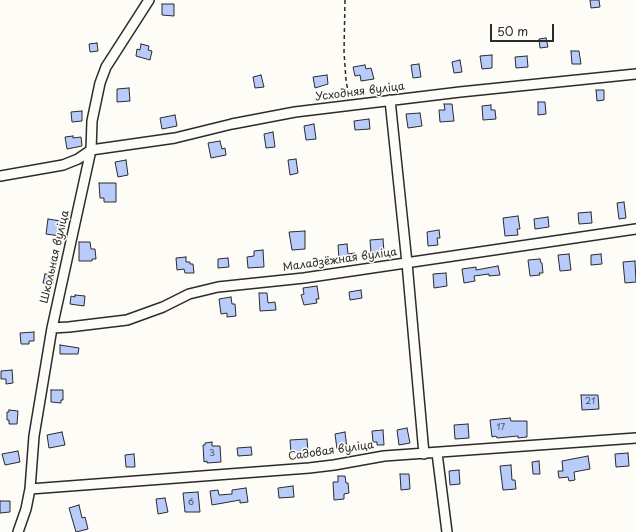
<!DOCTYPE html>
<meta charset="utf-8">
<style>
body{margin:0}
#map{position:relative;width:636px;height:532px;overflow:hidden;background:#fdfcf7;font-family:"Playpen Sans",sans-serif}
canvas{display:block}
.scale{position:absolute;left:490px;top:24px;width:64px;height:18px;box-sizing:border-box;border:2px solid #2b2b2b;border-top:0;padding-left:5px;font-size:12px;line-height:14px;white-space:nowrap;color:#2b2b2b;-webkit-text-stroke:3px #fdfcf7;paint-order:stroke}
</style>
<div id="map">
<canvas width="636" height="532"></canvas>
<div class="scale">50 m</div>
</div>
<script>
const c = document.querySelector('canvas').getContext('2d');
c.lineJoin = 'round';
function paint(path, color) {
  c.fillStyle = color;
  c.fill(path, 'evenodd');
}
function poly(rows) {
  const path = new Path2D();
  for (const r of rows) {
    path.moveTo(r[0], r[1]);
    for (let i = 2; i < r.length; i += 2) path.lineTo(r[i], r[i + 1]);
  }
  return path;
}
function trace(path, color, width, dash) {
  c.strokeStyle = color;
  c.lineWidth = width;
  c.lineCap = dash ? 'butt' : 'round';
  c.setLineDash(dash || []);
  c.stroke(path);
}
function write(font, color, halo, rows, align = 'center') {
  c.font = font + ' "Playpen Sans",sans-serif';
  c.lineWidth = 3;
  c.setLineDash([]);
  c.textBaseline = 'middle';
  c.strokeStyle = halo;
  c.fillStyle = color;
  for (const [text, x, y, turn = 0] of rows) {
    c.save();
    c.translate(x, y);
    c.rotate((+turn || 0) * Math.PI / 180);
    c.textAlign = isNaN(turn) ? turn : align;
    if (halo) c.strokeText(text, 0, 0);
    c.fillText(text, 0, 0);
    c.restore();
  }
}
const building = poly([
 [590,0,599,0,600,7,591,8,590,0],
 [162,4,174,4,174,16,162,15,162,4],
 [546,38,548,47,540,48,539,39,546,38],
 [97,43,98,51,90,52,89,44,97,43],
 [141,44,149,46,148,50,152,51,150,60,136,56,137,49,140,50,141,44],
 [571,51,579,51,581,64,572,64,571,51],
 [492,55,492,68,482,69,480,56,492,55],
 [527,56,528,67,516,68,515,57,527,56],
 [460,60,462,72,454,73,452,62,460,60],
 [419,64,421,77,413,78,411,65,419,64],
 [365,65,366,69,371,68,374,79,361,81,360,75,355,76,353,67,365,65],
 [261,75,264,87,255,88,253,77,261,75],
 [327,75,328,84,315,88,313,77,327,75],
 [129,88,130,101,117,102,117,89,129,88],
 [596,90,604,90,604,100,597,101,596,90],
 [538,102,545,102,546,114,538,115,538,102],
 [444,104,452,104,454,121,440,122,439,110,445,110,444,104],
 [491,105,491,110,495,110,496,119,483,120,482,106,491,105],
 [82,111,82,121,72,122,71,112,82,111],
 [420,113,422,126,408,128,406,114,420,113],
 [175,115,177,126,162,129,160,118,175,115],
 [369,119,370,129,355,130,354,121,369,119],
 [314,124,316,139,306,140,304,126,314,124],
 [273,132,275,147,266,148,264,134,273,132],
 [73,136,73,138,81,137,82,146,67,149,65,137,73,136],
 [220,141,222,149,225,148,226,155,211,158,208,143,220,141],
 [296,159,298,173,290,175,288,160,296,159],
 [126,160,128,175,118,177,115,162,126,160],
 [99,183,116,183,116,202,104,202,104,198,100,198,99,183],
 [624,202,626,218,619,219,617,203,624,202],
 [591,212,592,223,579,224,578,213,591,212],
 [518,216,520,229,517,229,518,235,505,236,503,218,518,216],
 [548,217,549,227,535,229,534,219,548,217],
 [48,219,61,221,60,236,46,234,48,219],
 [439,230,440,238,437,238,438,245,428,246,427,232,439,230],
 [305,231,305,249,292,250,289,232,305,231],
 [383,239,384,252,371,253,370,240,383,239],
 [79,242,90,242,91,249,95,249,96,259,92,259,92,261,79,261,79,242],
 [347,244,348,254,355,253,356,261,344,262,344,259,339,259,338,245,347,244],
 [263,250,264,267,248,268,247,257,254,256,254,251,263,250],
 [569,254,571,270,560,271,558,255,569,254],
 [601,254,602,264,591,265,591,255,601,254],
 [186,257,186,262,190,262,190,264,193,264,194,273,185,273,184,269,177,270,176,258,186,257],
 [228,258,229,267,218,268,218,259,228,258],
 [540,259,541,263,542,263,543,273,539,273,540,275,530,276,528,260,540,259],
 [635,261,636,282,625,283,623,262,635,261],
 [498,266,500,275,489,276,489,274,474,276,475,281,464,283,462,269,476,267,476,270,498,266],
 [446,273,447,286,434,288,433,274,446,273],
 [45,274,53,275,53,284,43,283,45,274],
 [317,286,319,299,316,299,317,303,304,305,301,295,304,294,303,288,317,286],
 [361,290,362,298,350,300,349,292,361,290],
 [259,293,267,293,268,303,275,302,276,310,260,311,259,293],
 [75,295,85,296,84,306,70,304,71,296,75,297,75,295],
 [231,297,232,304,235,304,236,316,227,317,227,313,221,314,219,299,231,297],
 [34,332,34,341,29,341,29,344,21,344,20,333,34,332],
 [60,345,79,348,78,354,60,354,60,345],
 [12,370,13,383,6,384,6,379,1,379,1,371,12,370],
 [51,390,63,390,63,400,61,400,61,403,51,402,51,390],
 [581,395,598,395,599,409,582,410,581,395],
 [9,410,18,411,17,424,9,424,9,420,7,420,7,412,9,412,9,410],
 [510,418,511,421,527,421,527,437,518,438,518,436,497,438,496,436,492,437,490,420,510,418],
 [468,424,469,438,455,439,454,425,468,424],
 [407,428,410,443,399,445,397,430,407,428],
 [383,430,384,445,377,445,377,442,373,442,372,431,383,430],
 [62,432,65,445,49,448,47,435,62,432],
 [345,432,347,448,337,449,335,434,345,432],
 [307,439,308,452,291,453,290,440,307,439],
 [212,442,212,446,220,446,221,462,207,463,207,461,204,462,203,445,205,445,205,443,212,442],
 [251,447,252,455,238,456,237,448,251,447],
 [18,451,20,462,5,465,2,454,18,451],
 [628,453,629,466,616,467,615,454,628,453],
 [134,454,135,467,126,467,125,455,134,454],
 [588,456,590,469,574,472,575,480,569,481,568,477,559,478,558,471,563,471,562,461,588,456],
 [539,461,540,474,533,474,532,462,539,461],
 [511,465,512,480,515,480,516,489,503,490,500,466,511,465],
 [459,470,460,484,450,485,449,471,459,470],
 [400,474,409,474,410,489,401,490,400,474],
 [338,476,345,476,346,483,348,483,349,493,344,494,344,499,334,500,333,482,338,482,338,476],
 [293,486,294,497,279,498,278,488,293,486],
 [246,488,248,502,240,503,240,500,212,505,210,491,218,490,219,495,232,494,232,490,246,488],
 [198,492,200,512,185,512,183,493,198,492],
 [165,498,168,512,158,514,156,499,165,498],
 [0,501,10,501,10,512,0,513,0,501],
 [79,505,82,518,85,517,88,529,76,532,69,508,79,505]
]);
paint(building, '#b8cbfb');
trace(building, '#2b2b2b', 1);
const minor = poly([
 [390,100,407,263,424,454],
 [0,176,63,165,78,159,91,150,175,138,232,124,295,112,460,92,636,74],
 [52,328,69,327,127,320,163,307,189,294,218,287,304,278,636,229],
 [437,453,447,532],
 [30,489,309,468,334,465,384,456,636,438],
 [18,532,26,509,30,489,34,436,52,328,91,150,92,121,100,83,106,67,149,0]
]);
trace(minor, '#2b2b2b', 12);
trace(poly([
 [345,0,344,52,346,80,349,97]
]), '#2b2b2b', 1.5, [4, 3]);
trace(minor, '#fdfcf7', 9);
write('9px', '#4e535f', null, [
 ["21",590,402],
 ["17",501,428],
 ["3",212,454],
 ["6",191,503]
]);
write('11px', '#2b2b2b', '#fdfcf7', [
 ["Усходняя вуліца",360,92,-7],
 ["Школьная вуліца",55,257,-77],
 ["Маладзёжная вуліца",340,260,-8],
 ["Садовая вуліца",331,451,-8]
]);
</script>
